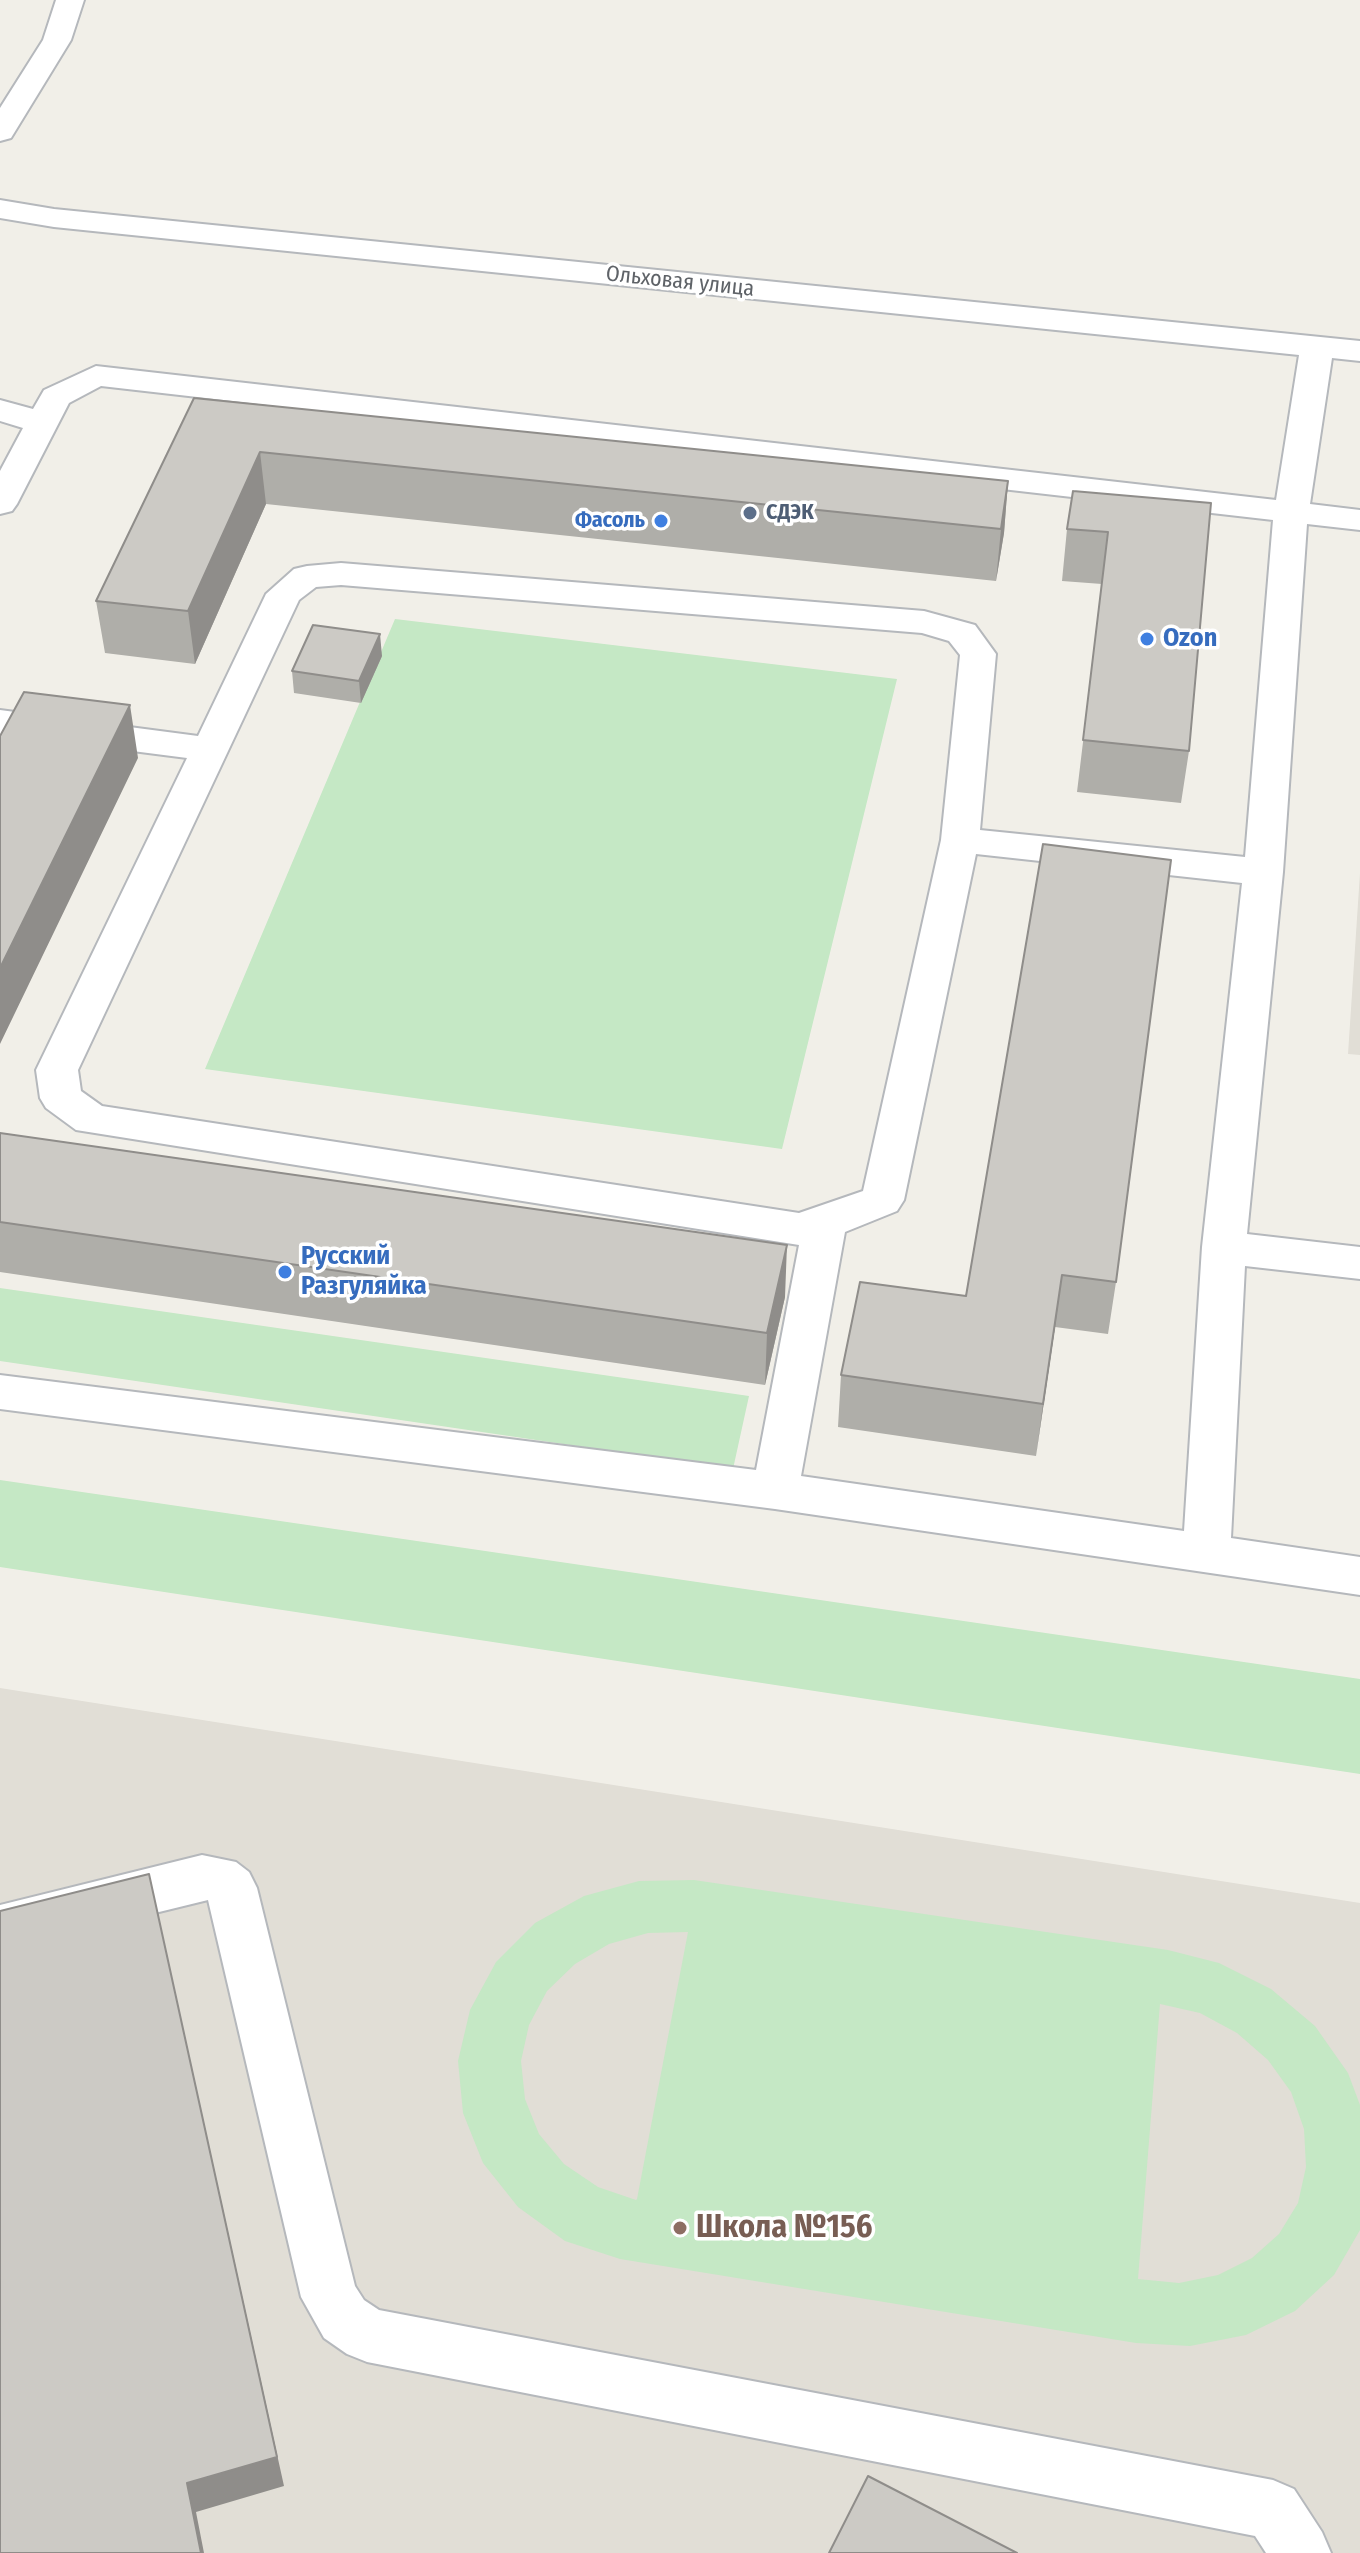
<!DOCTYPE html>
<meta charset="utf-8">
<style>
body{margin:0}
canvas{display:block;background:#f1efe8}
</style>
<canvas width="1360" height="2553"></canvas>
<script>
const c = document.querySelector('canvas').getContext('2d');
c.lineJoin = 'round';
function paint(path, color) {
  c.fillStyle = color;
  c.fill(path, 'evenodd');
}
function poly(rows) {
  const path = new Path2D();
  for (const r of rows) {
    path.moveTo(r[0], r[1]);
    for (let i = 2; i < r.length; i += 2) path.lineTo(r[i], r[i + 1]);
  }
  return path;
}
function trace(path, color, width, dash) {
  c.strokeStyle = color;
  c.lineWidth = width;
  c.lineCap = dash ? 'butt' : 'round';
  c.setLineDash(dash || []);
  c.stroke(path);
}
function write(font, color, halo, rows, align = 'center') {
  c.font = font + ' "Fira Sans Condensed",sans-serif';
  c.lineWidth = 7;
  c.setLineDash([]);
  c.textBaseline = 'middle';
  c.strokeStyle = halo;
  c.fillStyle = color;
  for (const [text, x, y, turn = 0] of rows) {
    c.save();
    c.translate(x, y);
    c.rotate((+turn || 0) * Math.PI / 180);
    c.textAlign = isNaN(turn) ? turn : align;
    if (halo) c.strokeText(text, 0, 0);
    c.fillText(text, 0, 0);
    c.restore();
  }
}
paint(poly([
 [1360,873,1360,1055,1348,1054],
 [0,1688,1360,1903,1360,2553,0,2553]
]), '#e1ded6');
paint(poly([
 [395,619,897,679,782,1149,205,1069],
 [0,1288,749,1396,733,1469,0,1361],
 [0,1480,1360,1679,1360,1774,0,1567],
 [694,1880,1168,1950,1219,1963,1271,1989,1315,2026,1348,2073,1360,2105,1360,2230,1334,2275,1295,2311,1246,2335,1190,2346,1136,2343,620,2259,565,2241,518,2207,483,2163,463,2113,458,2061,470,2010,496,1962,535,1923,584,1896,639,1881],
 [688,1932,637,2199,636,2200,598,2187,564,2164,539,2134,525,2099,521,2061,529,2025,547,1991,575,1964,609,1944,648,1933],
 [1160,2004,1200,2013,1237,2033,1268,2060,1291,2092,1304,2129,1306,2167,1298,2203,1279,2234,1252,2258,1218,2275,1179,2283,1138,2279]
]), '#c5e8c5');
const minor = poly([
 [56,0,84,0,71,40,11,138,0,141,0,108,43,40,56,0],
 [0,200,54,209,1360,341,1360,361,1332,358,1310,504,1360,510,1360,530,1307,524,1283,872,1247,1234,1360,1247,1360,1279,1245,1266,1231,1538,1360,1557,1360,1595,775,1509,0,1409,0,1375,756,1470,799,1245,76,1130,46,1108,40,1098,36,1070,187,758,0,734,0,710,198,736,266,594,294,569,307,566,341,563,924,611,975,625,996,654,980,830,1245,857,1273,520,101,386,69,403,17,504,12,511,0,514,0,471,23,428,0,421,0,400,33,409,44,390,96,366,1276,500,1299,355,54,227,0,218,0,200],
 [341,585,922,633,949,641,960,655,941,840,863,1191,799,1213,102,1106,81,1091,78,1070,299,600,316,587,341,585],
 [976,854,1242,883,1202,1247,1184,1531,801,1476,845,1232,897,1211,904,1200,976,854],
 [202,1855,236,1862,249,1872,257,1888,355,2286,364,2300,379,2310,1273,2480,1294,2489,1322,2532,1331,2553,1266,2553,1255,2536,367,2362,347,2354,324,2338,301,2297,208,1900,0,1951,0,1905,202,1855]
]);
trace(minor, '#b5b8bc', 4);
paint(minor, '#fff');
paint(poly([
 [194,398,1008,481,1004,533,996,581,266,504,195,664,105,653,96,601],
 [1211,503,1189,751,1181,803,1077,792,1102,584,1062,581,1067,529],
 [382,656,361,703,294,693,292,671],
 [1043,844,1116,1282,1108,1334,1055,1327,1036,1456,838,1427,841,1375,966,1296],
 [0,1133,785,1297,765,1385,0,1272]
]), '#afaea9');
paint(poly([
 [260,452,266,504,195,664,188,611],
 [1008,481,1004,533,996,581,1001,529],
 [380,634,382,656,361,703,359,681],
 [130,705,138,758,0,1044,0,968],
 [787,1245,785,1297,765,1385,767,1333],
 [1062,1275,1055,1327,1036,1456,1043,1404],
 [149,1874,284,2486,196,2512,204,2553,201,2553,187,2483]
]), '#8f8d8a');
const building = poly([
 [194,398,1008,481,1001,529,260,452,188,611,96,601,194,398],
 [1073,491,1211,503,1189,751,1083,740,1108,532,1067,529,1073,491],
 [313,625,380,634,359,681,292,671,313,625],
 [24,692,130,705,0,968,0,736,24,692],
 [1043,844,1171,860,1116,1282,1062,1275,1043,1404,841,1375,860,1282,966,1296,1043,844],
 [0,1133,787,1245,767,1333,0,1222,0,1133],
 [149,1874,277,2457,187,2483,201,2553,0,2553,0,1911,149,1874],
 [868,2476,1017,2553,829,2553,868,2476]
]);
paint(building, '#cccac5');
trace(building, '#8f8d8a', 2);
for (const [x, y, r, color] of [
 [750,513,8,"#5c6f8a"],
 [661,521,8,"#3f7fe0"],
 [1147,639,8,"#3f7fe0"],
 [285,1272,8,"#3f7fe0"],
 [680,2228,8,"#8d6e63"]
]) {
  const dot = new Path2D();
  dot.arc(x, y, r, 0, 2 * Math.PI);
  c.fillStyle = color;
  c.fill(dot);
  trace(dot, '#fff', 3);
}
write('22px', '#5f6368', '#fff', [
 ["Ольховая улица",680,282,6]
]);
write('bold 22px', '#4e5e75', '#fff', [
 ["СДЭК",766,513]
], 'left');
write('bold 22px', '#366cbe', '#fff', [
 ["Фасоль",645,521]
], 'right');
write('bold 26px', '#366cbe', '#fff', [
 ["Ozon",1163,639],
 ["Русский",301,1257],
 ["Разгуляйка",301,1287]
], 'left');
write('bold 32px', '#785e54', '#fff', [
 ["Школа №156",696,2228]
], 'left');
</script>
